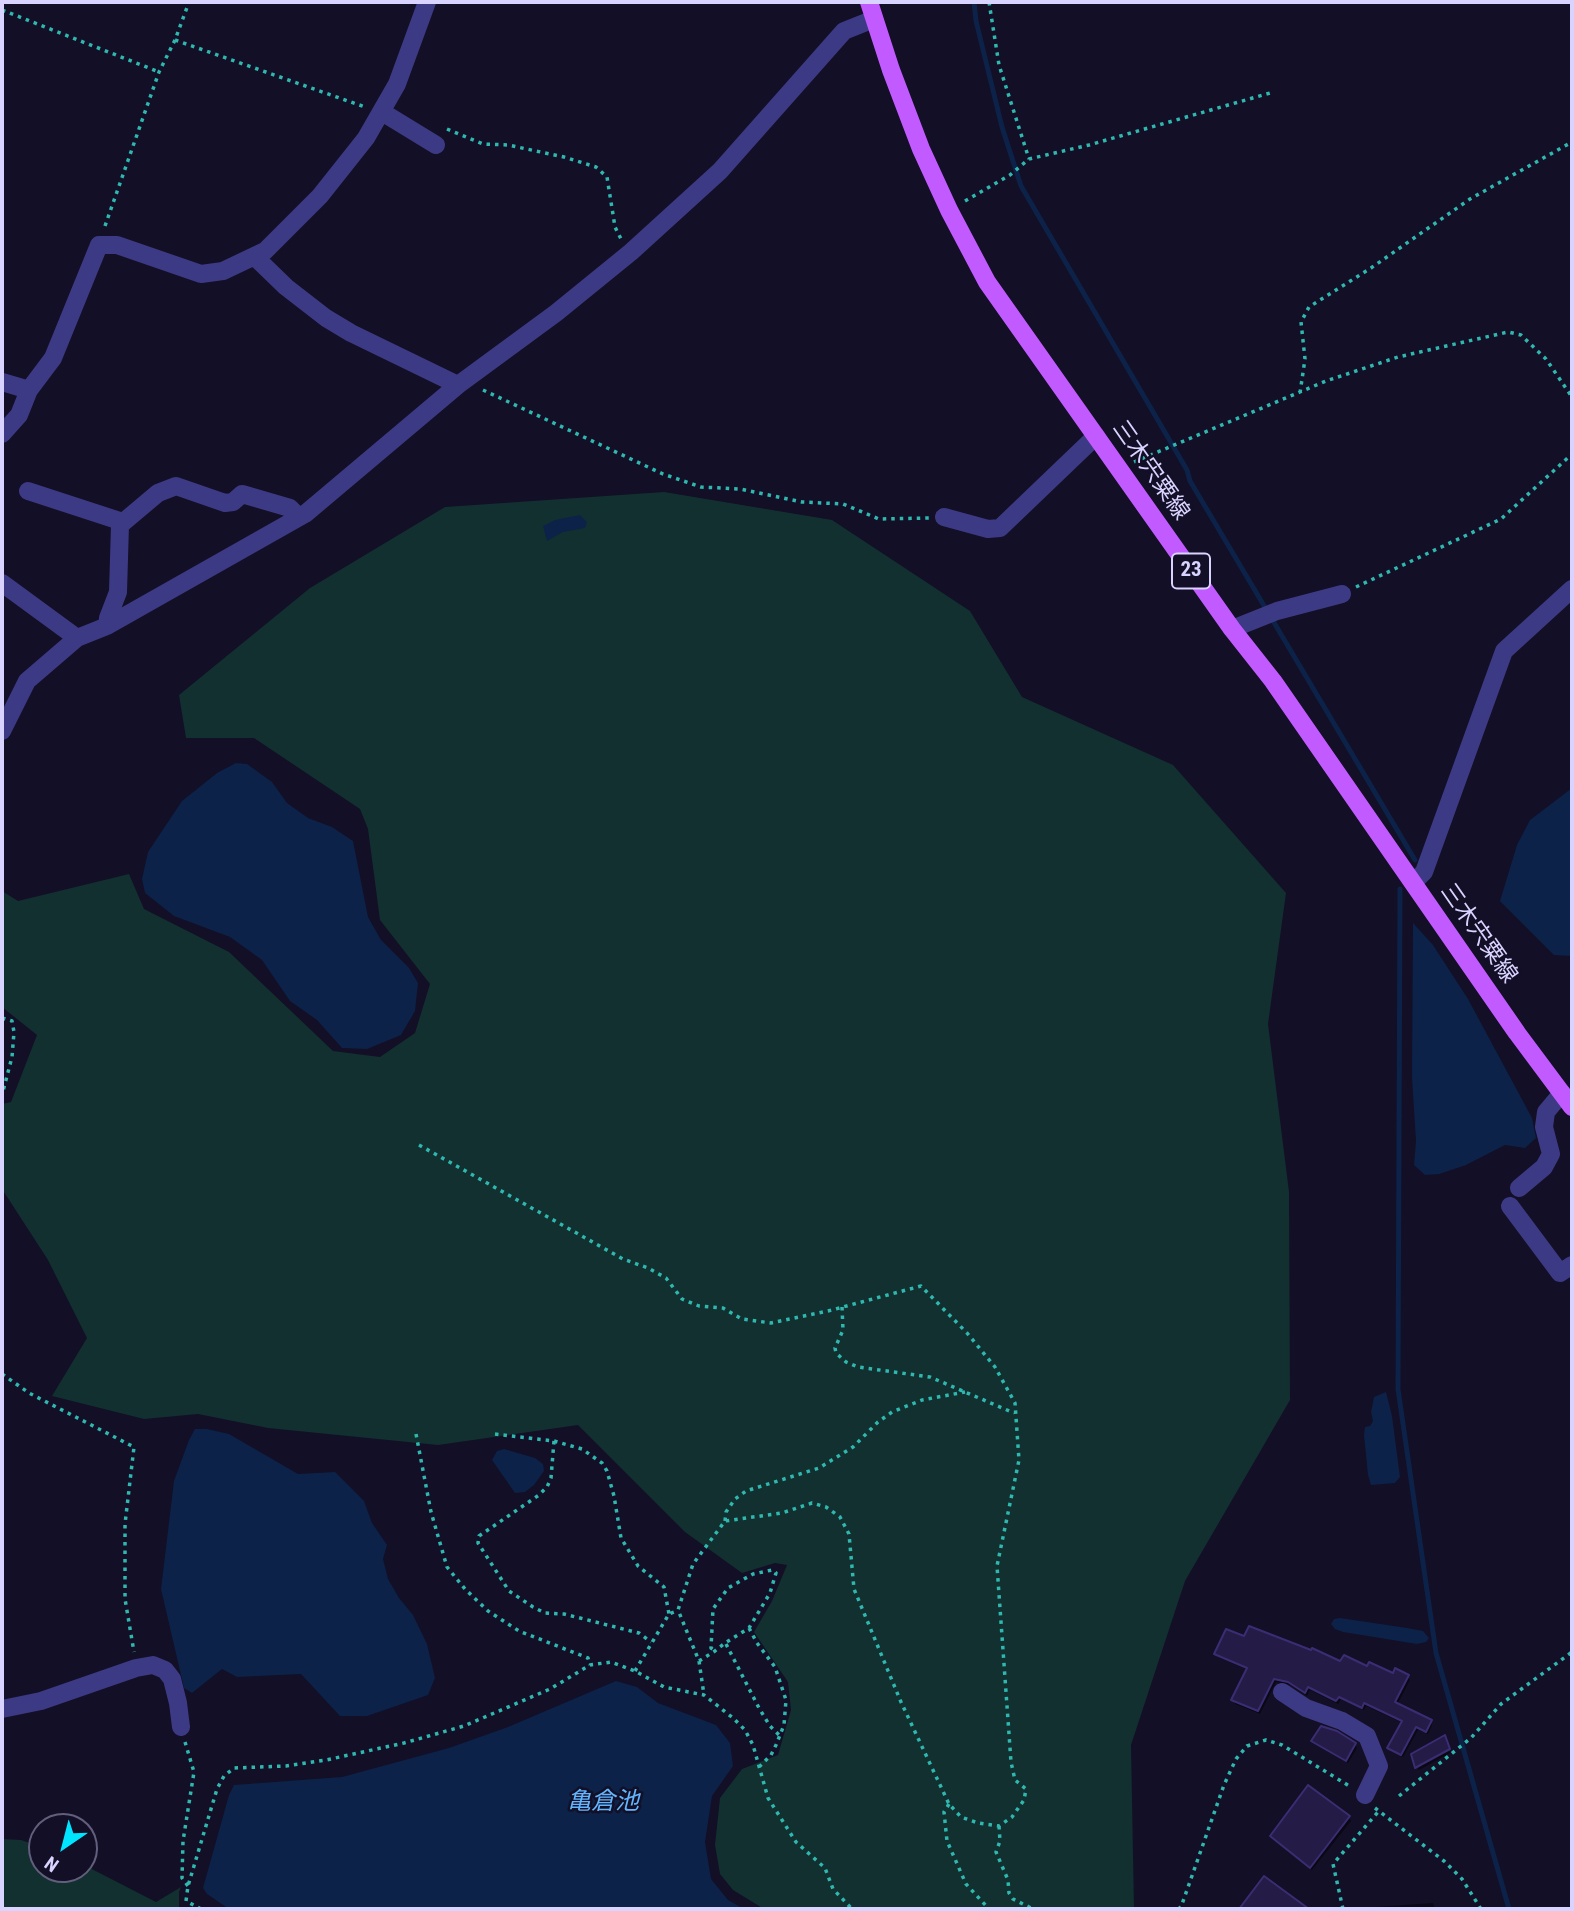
<!DOCTYPE html>
<meta charset="utf-8">
<style>
body{margin:0}
#map{position:relative;width:1574px;height:1911px;overflow:hidden;background:#130f26;font-family:"Roboto Condensed",sans-serif}
canvas{display:block}
.frame{position:absolute;inset:0;border:4px solid #d9d4ff;pointer-events:none}
.north{position:absolute;left:28px;top:1813px;width:70px;height:70px;box-sizing:border-box;background:#130f26;border:2px solid #625e7d;border-radius:50%;rotate:215deg;font-size:19px;font-weight:700;line-height:28px;text-align:center;color:#d9d4ff}
.north::after{content:'';display:block;margin:auto;width:24px;height:32px;background:#00e5ff;clip-path:polygon(50% 0,100% 100%,50% 72%,0 100%)}
</style>
<div id="map">
<canvas width="1574" height="1911"></canvas>
<div class="frame"></div>
<div class="north">N</div>
</div>
<script>
const c = document.querySelector('canvas').getContext('2d');
c.lineJoin = 'round';
function paint(path, color) {
  c.fillStyle = color;
  c.fill(path, 'evenodd');
}
function poly(rows) {
  const path = new Path2D();
  for (const r of rows) {
    path.moveTo(r[0], r[1]);
    for (let i = 2; i < r.length; i += 2) path.lineTo(r[i], r[i + 1]);
  }
  return path;
}
function trace(path, color, width, dash) {
  c.strokeStyle = color;
  c.lineWidth = width;
  c.lineCap = dash ? 'butt' : 'round';
  c.setLineDash(dash || []);
  c.stroke(path);
}
function write(font, color, halo, rows, align = 'center') {
  c.font = font + ' "Roboto Condensed","Noto Sans JP",sans-serif';
  c.lineWidth = 5;
  c.setLineDash([]);
  c.textBaseline = 'middle';
  c.strokeStyle = halo;
  c.fillStyle = color;
  for (const [text, x, y, turn = 0] of rows) {
    c.save();
    c.translate(x, y);
    c.rotate((+turn || 0) * Math.PI / 180);
    c.textAlign = isNaN(turn) ? turn : align;
    if (halo) c.strokeText(text, 0, 0);
    c.fillText(text, 0, 0);
    c.restore();
  }
}
paint(poly([
 [664,492,832,520,970,611,1022,697,1173,765,1286,893,1268,1024,1289,1192,1290,1400,1185,1581,1131,1745,1134,1909,764,1909,733,1890,720,1874,715,1845,720,1798,742,1769,778,1755,791,1710,788,1682,754,1632,772,1601,787,1565,775,1563,742,1573,685,1532,578,1425,438,1445,268,1428,198,1414,144,1419,52,1396,87,1338,48,1260,2,1189,2,1104,11,1102,37,1035,2,1007,2,891,18,901,129,874,144,909,229,952,333,1051,380,1057,415,1033,430,984,380,920,368,829,360,809,254,738,186,738,179,695,310,588,445,507],
 [2,1839,21,1840,42,1847,42,1869,84,1869,84,1865,156,1902,181,1887,179,1892,179,1909,2,1909]
]), '#12302f');
paint(poly([
 [580,515,587,522,585,528,563,532,547,541,543,526,555,520],
 [236,763,247,764,272,782,287,803,308,818,332,827,353,841,368,917,381,940,409,968,418,983,415,1011,401,1035,367,1049,342,1048,317,1020,290,1001,262,960,230,937,174,916,145,893,142,879,148,852,182,801,217,773],
 [1572,788,1572,956,1554,955,1500,901,1517,845,1530,820],
 [1413,923,1433,945,1468,999,1532,1118,1536,1138,1525,1148,1505,1145,1466,1165,1439,1174,1425,1175,1414,1165,1416,1141,1412,1078],
 [1386,1392,1392,1416,1400,1477,1395,1483,1371,1485,1368,1475,1364,1435,1365,1427,1370,1426,1373,1421,1371,1412,1374,1397],
 [195,1429,207,1429,229,1434,298,1474,335,1472,364,1501,372,1523,387,1545,383,1559,388,1579,399,1598,413,1615,427,1644,435,1678,428,1695,367,1716,340,1716,301,1674,237,1677,222,1669,192,1693,184,1688,161,1589,174,1481,189,1440],
 [504,1449,535,1458,543,1464,544,1471,534,1485,525,1492,515,1493,492,1460,497,1451],
 [1340,1618,1407,1628,1423,1631,1429,1638,1426,1642,1417,1644,1343,1632,1335,1629,1331,1624,1334,1619],
 [616,1681,637,1687,658,1703,716,1725,730,1743,733,1766,712,1796,705,1842,711,1879,728,1900,744,1909,229,1909,207,1894,203,1888,229,1795,234,1785,342,1777,449,1748,508,1727]
]), '#0c2248');
paint(poly([
 [1245,1638,1341,1664,1408,1677,1410,1680,1397,1705,1430,1721,1432,1725,1428,1734,1418,1730,1403,1757,1391,1751,1389,1748,1403,1723,1366,1706,1364,1710,1341,1699,1338,1704,1310,1690,1307,1696,1291,1685,1276,1682,1260,1714,1235,1704,1233,1700,1248,1670,1218,1657,1216,1654],
 [1313,1741,1355,1744,1357,1748,1348,1763,1315,1744],
 [1446,1741,1450,1753,1419,1770,1417,1767],
 [1349,1817,1351,1821,1312,1870,1272,1836],
 [1433,1903,1435,1909,1361,1908]
]), '#0007');
trace(poly([
 [974,2,976,21,1002,127,1021,186,1187,470,1190,481,1415,860],
 [1400,889,1398,1389,1436,1653,1509,1909]
]), '#0c2248', 5);
const building = poly([
 [1249,1626,1311,1650,1312,1648,1340,1661,1344,1655,1367,1666,1369,1662,1393,1673,1395,1668,1409,1675,1395,1702,1432,1720,1426,1732,1416,1727,1401,1755,1387,1748,1402,1721,1364,1703,1362,1708,1339,1697,1336,1701,1308,1687,1305,1693,1288,1682,1274,1679,1258,1711,1231,1700,1247,1668,1214,1654,1226,1629,1244,1636,1249,1626],
 [1321,1726,1337,1731,1356,1743,1346,1761,1311,1741,1321,1726],
 [1445,1735,1450,1749,1415,1768,1411,1754,1445,1735],
 [1308,1785,1350,1816,1310,1868,1270,1836,1308,1785],
 [1264,1876,1309,1909,1239,1909,1264,1876]
]);
paint(building, '#241b47');
trace(building, '#3b2d73', 2);
trace(poly([
 [989,2,999,65,1029,159],
 [2,10,159,72],
 [175,40,365,107],
 [447,129,483,144,508,145,564,157,596,167,607,177,615,227,621,239],
 [965,201,1010,175,1029,159,1089,145,1270,93],
 [105,226,159,72,175,40,189,2],
 [483,390,663,474,701,487,740,489,802,502,843,504,879,519,929,518],
 [1300,393,1305,359,1301,322,1309,307,1371,268,1470,199,1572,142],
 [1134,462,1326,381,1398,357,1508,332,1521,335,1546,359,1572,397],
 [1356,587,1501,519,1572,454],
 [2,1018,12,1021,14,1032,12,1057,2,1095],
 [419,1145,623,1259,648,1268,666,1278,682,1299,699,1306,723,1308,742,1319,771,1323,828,1311,921,1286,967,1333,995,1367,1015,1403,1019,1460,997,1566,1011,1762,1015,1780,1026,1789,1024,1800,1012,1817,999,1826,978,1823,961,1817,949,1804,901,1702,854,1589,849,1534,840,1517,826,1507,812,1503,782,1513,725,1521,693,1564,678,1610,699,1661,704,1695],
 [842,1307,843,1330,835,1348,836,1353,846,1362,858,1367,930,1377,1014,1413],
 [2,1374,29,1393,134,1447,125,1524,125,1599,134,1652],
 [416,1434,431,1512,447,1567,465,1589,488,1611,519,1631,588,1658,590,1665],
 [495,1434,554,1441,582,1449,602,1463,607,1471,614,1496,621,1538,638,1566,664,1587,669,1614],
 [554,1441,551,1478,547,1487,539,1495,479,1536,478,1543,509,1591,533,1607,545,1613,564,1614,639,1633,651,1642],
 [725,1521,726,1512,735,1499,746,1491,819,1468,853,1447,878,1422,892,1412,922,1400,965,1392],
 [749,1628,757,1643,775,1667,786,1700,784,1725,776,1745,771,1755,760,1766],
 [726,1644,759,1708,770,1726,779,1735],
 [699,1661,715,1651,725,1643,749,1628,770,1593,776,1573,772,1570,753,1574,728,1588,713,1609,711,1648,715,1651],
 [635,1671,669,1614,677,1611],
 [185,1742,194,1772,183,1841,182,1878,188,1886],
 [1399,1796,1471,1738,1501,1704,1572,1652],
 [949,1804,944,1812,947,1841,966,1884,989,1909],
 [1375,1808,1444,1861,1462,1879,1481,1909],
 [999,1826,1000,1841,996,1852,1008,1880,1009,1893,1013,1899,1033,1909],
 [201,1909,186,1901,188,1886,217,1789,224,1776,234,1768,286,1766,326,1760,404,1743,464,1726,550,1689,590,1665,611,1662,635,1671,664,1687,704,1695,733,1718,745,1730,753,1745,768,1798,796,1842,825,1868,833,1889,852,1909],
 [1178,1909,1181,1907,1224,1785,1236,1759,1247,1746,1266,1740,1282,1745,1351,1787],
 [1343,1909,1333,1864,1378,1812]
]), '#2fb8b0', 3.5, [3.5, 5]);
trace(poly([
 [382,112,436,145],
 [254,256,286,287,326,318,351,333,458,385],
 [2,382,29,390],
 [2,434,19,415,29,390,53,358,99,245,117,245,201,274,223,271,265,251,320,196,366,138,397,84,427,2],
 [28,491,123,522],
 [944,517,988,529,1000,528,1096,436],
 [2,583,77,638],
 [107,626,108,618,118,592,120,525,158,493,176,486,225,503,233,502,242,494,290,508,299,517],
 [1232,629,1277,611,1342,594],
 [2,731,27,681,77,638,107,626,305,514,458,385,556,313,631,252,720,171,844,31,874,19],
 [1413,883,1424,872,1504,651,1572,589],
 [1519,1188,1544,1167,1551,1154,1544,1127,1546,1112,1562,1093],
 [1510,1206,1560,1273,1572,1265],
 [1282,1692,1306,1708,1342,1721,1367,1736,1379,1766,1365,1795],
 [2,1709,41,1701,136,1668,153,1665,165,1670,172,1679,178,1703,181,1727]
]), '#3d3a85', 18);
trace(poly([
 [869,2,891,70,921,149,949,210,987,282,1232,629,1273,681,1517,1033,1572,1107]
]), '#c25bff', 18);
for (const [x, y, w] of [
 [1191,571,38]
]) {
  const box = new Path2D();
  box.roundRect(x - w / 2, y - 17.5, w, 35, 5);
  c.fillStyle = '#130f26';
  c.fill(box);
  trace(box, '#d9d4ff', 2);
}
write('bold 21px', '#d9d4ff', null, [
 ["23",1191,571]
]);
write('23px', '#d9d4ff', '#130f26', [
 ["三木宍粟線",1150,471,55],
 ["三木宍粟線",1478,934,55]
]);
write('italic 24px', '#62b6ff', '#130f26', [
 ["亀倉池",603,1803]
]);
</script>
